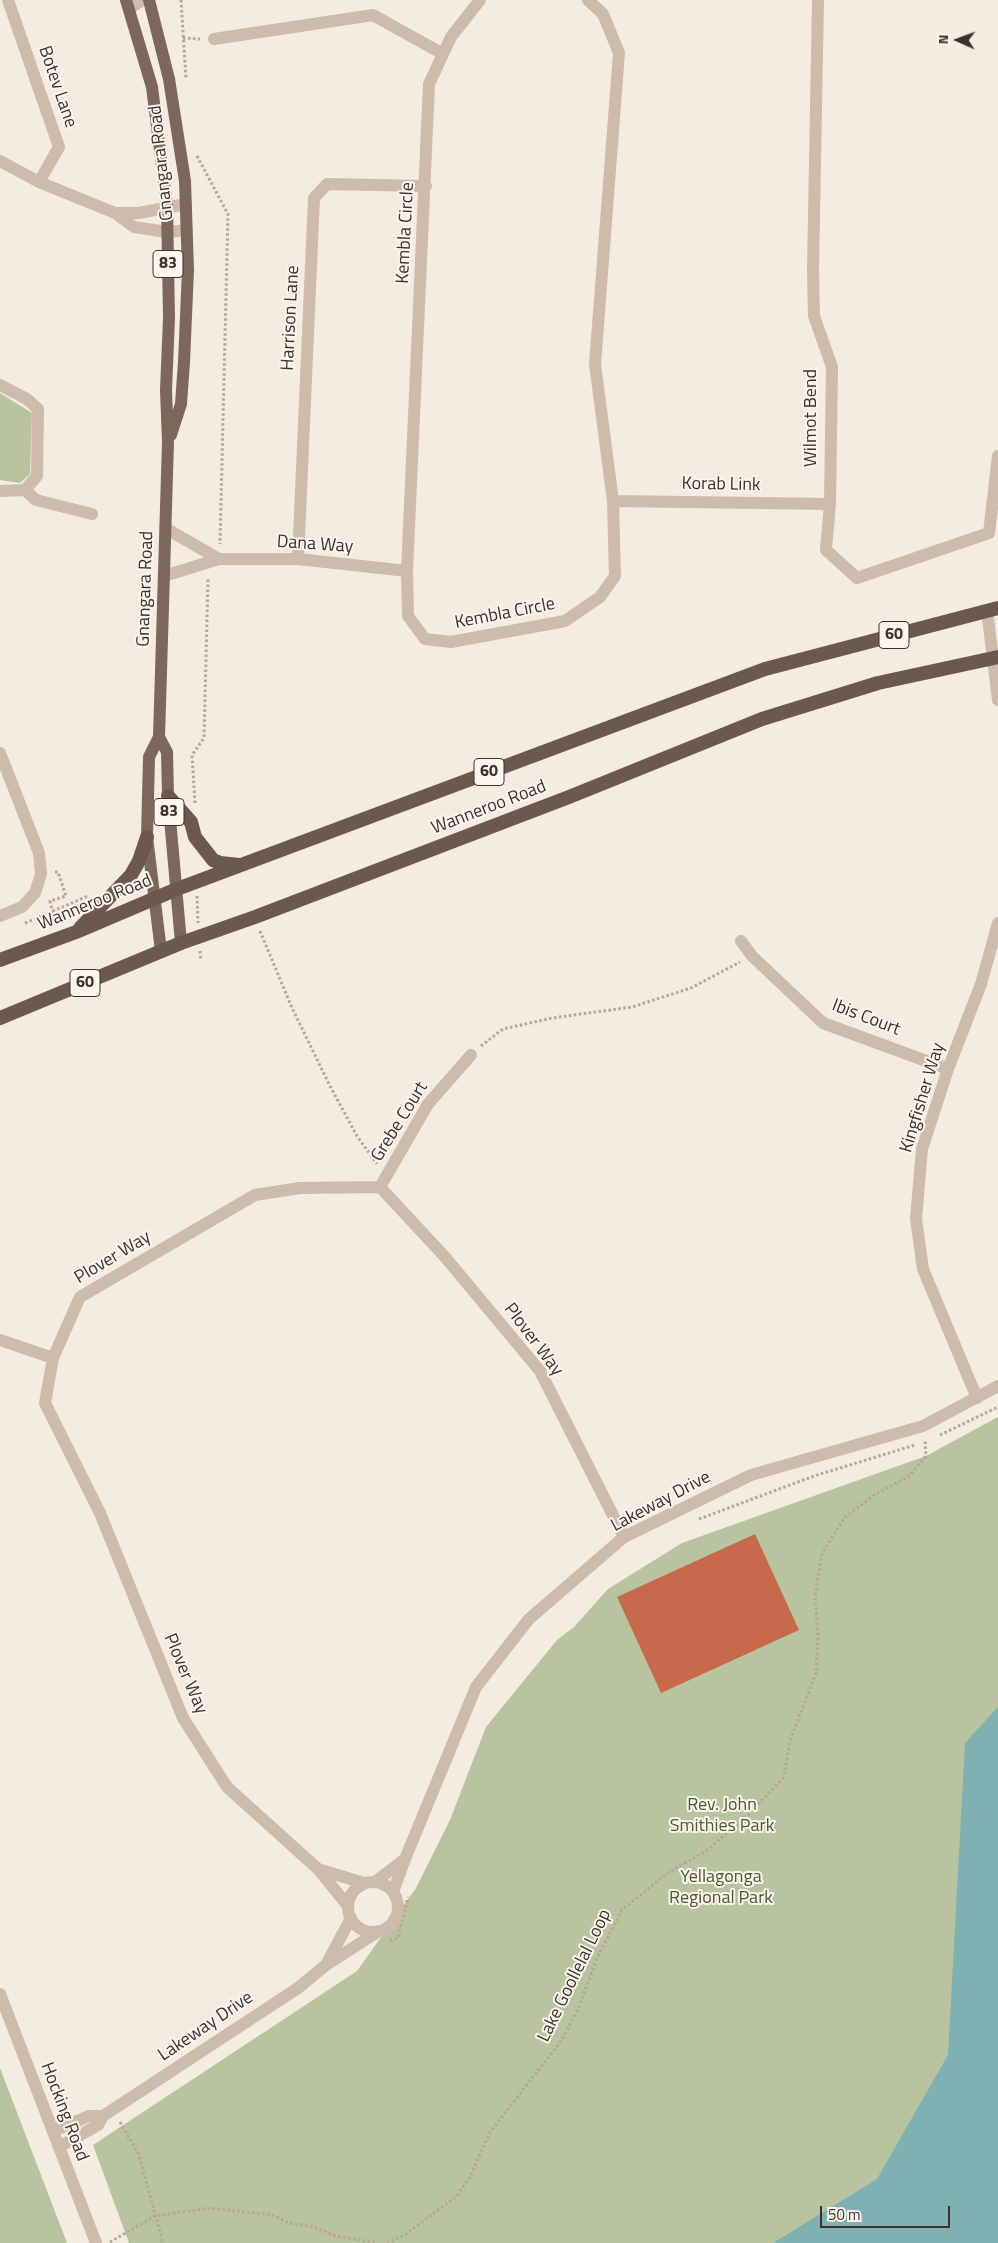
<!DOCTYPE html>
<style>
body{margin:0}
#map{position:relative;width:998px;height:2243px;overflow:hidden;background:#f4ebe1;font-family:"Titillium Web",sans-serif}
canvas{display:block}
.north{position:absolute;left:933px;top:15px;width:50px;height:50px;-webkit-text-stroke:4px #fbf5ee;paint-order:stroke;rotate:272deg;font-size:14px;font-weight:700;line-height:20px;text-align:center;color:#3b302b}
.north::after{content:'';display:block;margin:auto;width:18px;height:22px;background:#3b302b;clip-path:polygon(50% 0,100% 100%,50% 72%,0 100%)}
.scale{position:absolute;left:820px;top:2206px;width:130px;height:22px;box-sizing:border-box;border:2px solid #3b302b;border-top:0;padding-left:6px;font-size:15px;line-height:18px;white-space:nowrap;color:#3b302b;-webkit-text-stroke:4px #fbf5ee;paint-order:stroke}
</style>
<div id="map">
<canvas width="998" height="2243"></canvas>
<div class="north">N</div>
<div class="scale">50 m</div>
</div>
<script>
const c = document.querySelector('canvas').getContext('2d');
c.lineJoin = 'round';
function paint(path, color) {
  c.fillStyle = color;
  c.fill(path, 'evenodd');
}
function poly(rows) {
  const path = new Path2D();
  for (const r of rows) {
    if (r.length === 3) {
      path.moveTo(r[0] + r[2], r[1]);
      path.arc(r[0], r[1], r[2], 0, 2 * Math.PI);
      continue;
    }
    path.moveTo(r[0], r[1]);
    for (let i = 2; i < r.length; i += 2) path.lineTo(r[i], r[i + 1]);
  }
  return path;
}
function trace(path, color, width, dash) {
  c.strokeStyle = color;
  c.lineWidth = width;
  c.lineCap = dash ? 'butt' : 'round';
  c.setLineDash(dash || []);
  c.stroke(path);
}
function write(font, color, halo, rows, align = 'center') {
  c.font = font + ' "Titillium Web",sans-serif';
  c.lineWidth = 4;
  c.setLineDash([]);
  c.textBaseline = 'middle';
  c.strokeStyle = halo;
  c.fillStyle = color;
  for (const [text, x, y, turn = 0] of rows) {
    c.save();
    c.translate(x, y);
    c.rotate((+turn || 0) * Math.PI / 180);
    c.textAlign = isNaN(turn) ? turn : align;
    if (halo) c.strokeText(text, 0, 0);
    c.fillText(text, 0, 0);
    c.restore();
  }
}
paint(poly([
 [0,393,32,413,30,474,20,483,0,480],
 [998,1417,998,2243,129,2243,93,2145,357,1971,416,1888,450,1820,486,1727,557,1640,574,1627,608,1589,682,1543,926,1456],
 [0,2068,67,2243,0,2243]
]), '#b8c4a0');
paint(poly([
 [998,1707,998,2243,773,2243,877,2179,948,2055,965,1743]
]), '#7fb0b2');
paint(poly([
 [755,1534,799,1630,661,1693,617,1597]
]), '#c8694b');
trace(poly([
 [181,0,186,79],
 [183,38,200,39],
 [197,156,228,214,220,544],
 [195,803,192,755,204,738,208,578],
 [197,896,198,923],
 [53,913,50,901,66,896,58,872,55,872],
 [25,923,88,896],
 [260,931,292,1008,330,1086,357,1136,377,1164],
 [200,951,201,961],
 [481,1046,503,1029,552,1018,632,1007,691,988,740,962],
 [940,1435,998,1407],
 [699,1519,814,1476,915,1445],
 [390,1941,398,1938,408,1897],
 [120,2122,139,2155,163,2243],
 [110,2242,155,2216,210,2208,273,2215,289,2223,311,2226,336,2236,377,2243],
 [387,2243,406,2234,456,2197,470,2177,490,2132,562,2040,579,2007,597,1958,622,1910,669,1872,706,1851,749,1814,784,1777,790,1741,816,1673,818,1635,815,1597,822,1554,844,1518,874,1495,908,1477,926,1456,925,1441]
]), '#b9a596', 3, [2.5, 2.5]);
trace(poly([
 [8,0,59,147,39,182],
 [480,0,451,37,429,84,407,571,408,616,425,639,451,642,565,621,600,597,615,576,613,501,595,364,619,53,603,14,588,0],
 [818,0,813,270,814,316,832,367,830,504,826,550,857,578,989,533,998,456],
 [214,39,373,15,443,54],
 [0,161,39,182,115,213,134,227,167,232,187,230],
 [115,213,139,213,186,204],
 [0,385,27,399,38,409,37,476,25,490,0,491],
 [25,490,36,500,92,514],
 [613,501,830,504],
 [165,528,219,559],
 [298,559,314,198,327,184,426,186],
 [164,576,219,559,298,559,407,571],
 [987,610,998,700],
 [0,753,39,853,41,874,35,893,22,907,0,916],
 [741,941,752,956,823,1023,948,1069],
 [380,1187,428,1104,471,1055],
 [0,1340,53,1358],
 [977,1398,923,1269,916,1219,922,1149,948,1069,981,984,998,923],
 [318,1869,364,1883],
 [375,1882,405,1859],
 [373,1907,25],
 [393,1892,405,1859,476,1687,529,1619,624,1537,751,1475,923,1426,998,1386],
 [348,1906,318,1869,227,1787,183,1718,100,1513,45,1403,53,1358,80,1297,255,1195,300,1188,380,1187,445,1257,540,1371,624,1537],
 [327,1963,351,1918],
 [53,2131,89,2116,103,2116],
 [59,2147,98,2125,103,2116,298,1988,326,1965,379,1931]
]), '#cdbbac', 12);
trace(poly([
 [130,8,143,0],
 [0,1994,96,2243]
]), '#cdbbac', 12);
trace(poly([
 [126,0,152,87,167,206,169,318,166,390,168,442,159,737,149,757,147,837,161,951],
 [149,0,169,79,185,181,188,270,184,362,181,404,171,435],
 [159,737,167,752,168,796,181,943]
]), '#7d675c', 12);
trace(poly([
 [168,796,191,822,195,837,213,860,220,863,239,865],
 [80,928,131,875,139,861,147,837],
 [0,960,76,932,177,889,765,669,998,608],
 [0,1018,181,943,255,917,569,797,762,719,878,683,998,657]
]), '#6c584f', 14);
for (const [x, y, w] of [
 [168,264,30],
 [894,635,30],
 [489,772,30],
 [169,812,30],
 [85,983,30]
]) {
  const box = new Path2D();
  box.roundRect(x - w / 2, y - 13.5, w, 27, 4);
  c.fillStyle = '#fbf5ee';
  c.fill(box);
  trace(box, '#3b302b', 1);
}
write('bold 16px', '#3b302b', null, [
 ["83",168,264],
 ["60",894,635],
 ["60",489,772],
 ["83",169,812],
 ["60",85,983]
]);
write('18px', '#3b302b', '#fbf5ee', [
 ["Botev Lane",57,87,71],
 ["Gnangara Road",162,163,-96],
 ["Kembla Circle",406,233,-87],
 ["Harrison Lane",291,318,-87],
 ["Wilmot Bend",812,418,-90],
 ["Korab Link",721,485,1],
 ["Dana Way",315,545,4],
 ["Gnangara Road",146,589,-88],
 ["Kembla Circle",505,614,-11],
 ["Wanneroo Road",489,808,-21],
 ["Wanneroo Road",95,903,-22],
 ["Ibis Court",866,1018,21],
 ["Kingfisher Way",923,1098,-73],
 ["Grebe Court",400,1122,-58],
 ["Plover Way",113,1258,-31],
 ["Plover Way",533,1340,53],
 ["Lakeway Drive",661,1502,-28],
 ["Plover Way",185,1674,67],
 ["Lake Goollelal Loop",575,1976,-64],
 ["Lakeway Drive",206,2027,-34],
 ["Hocking Road",64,2112,69]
]);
write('18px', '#4a5a2e', '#fbf5ee', [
 ["Rev. John",722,1806],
 ["Smithies Park",722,1827],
 ["Yellagonga",721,1878],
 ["Regional Park",721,1899]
]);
</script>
